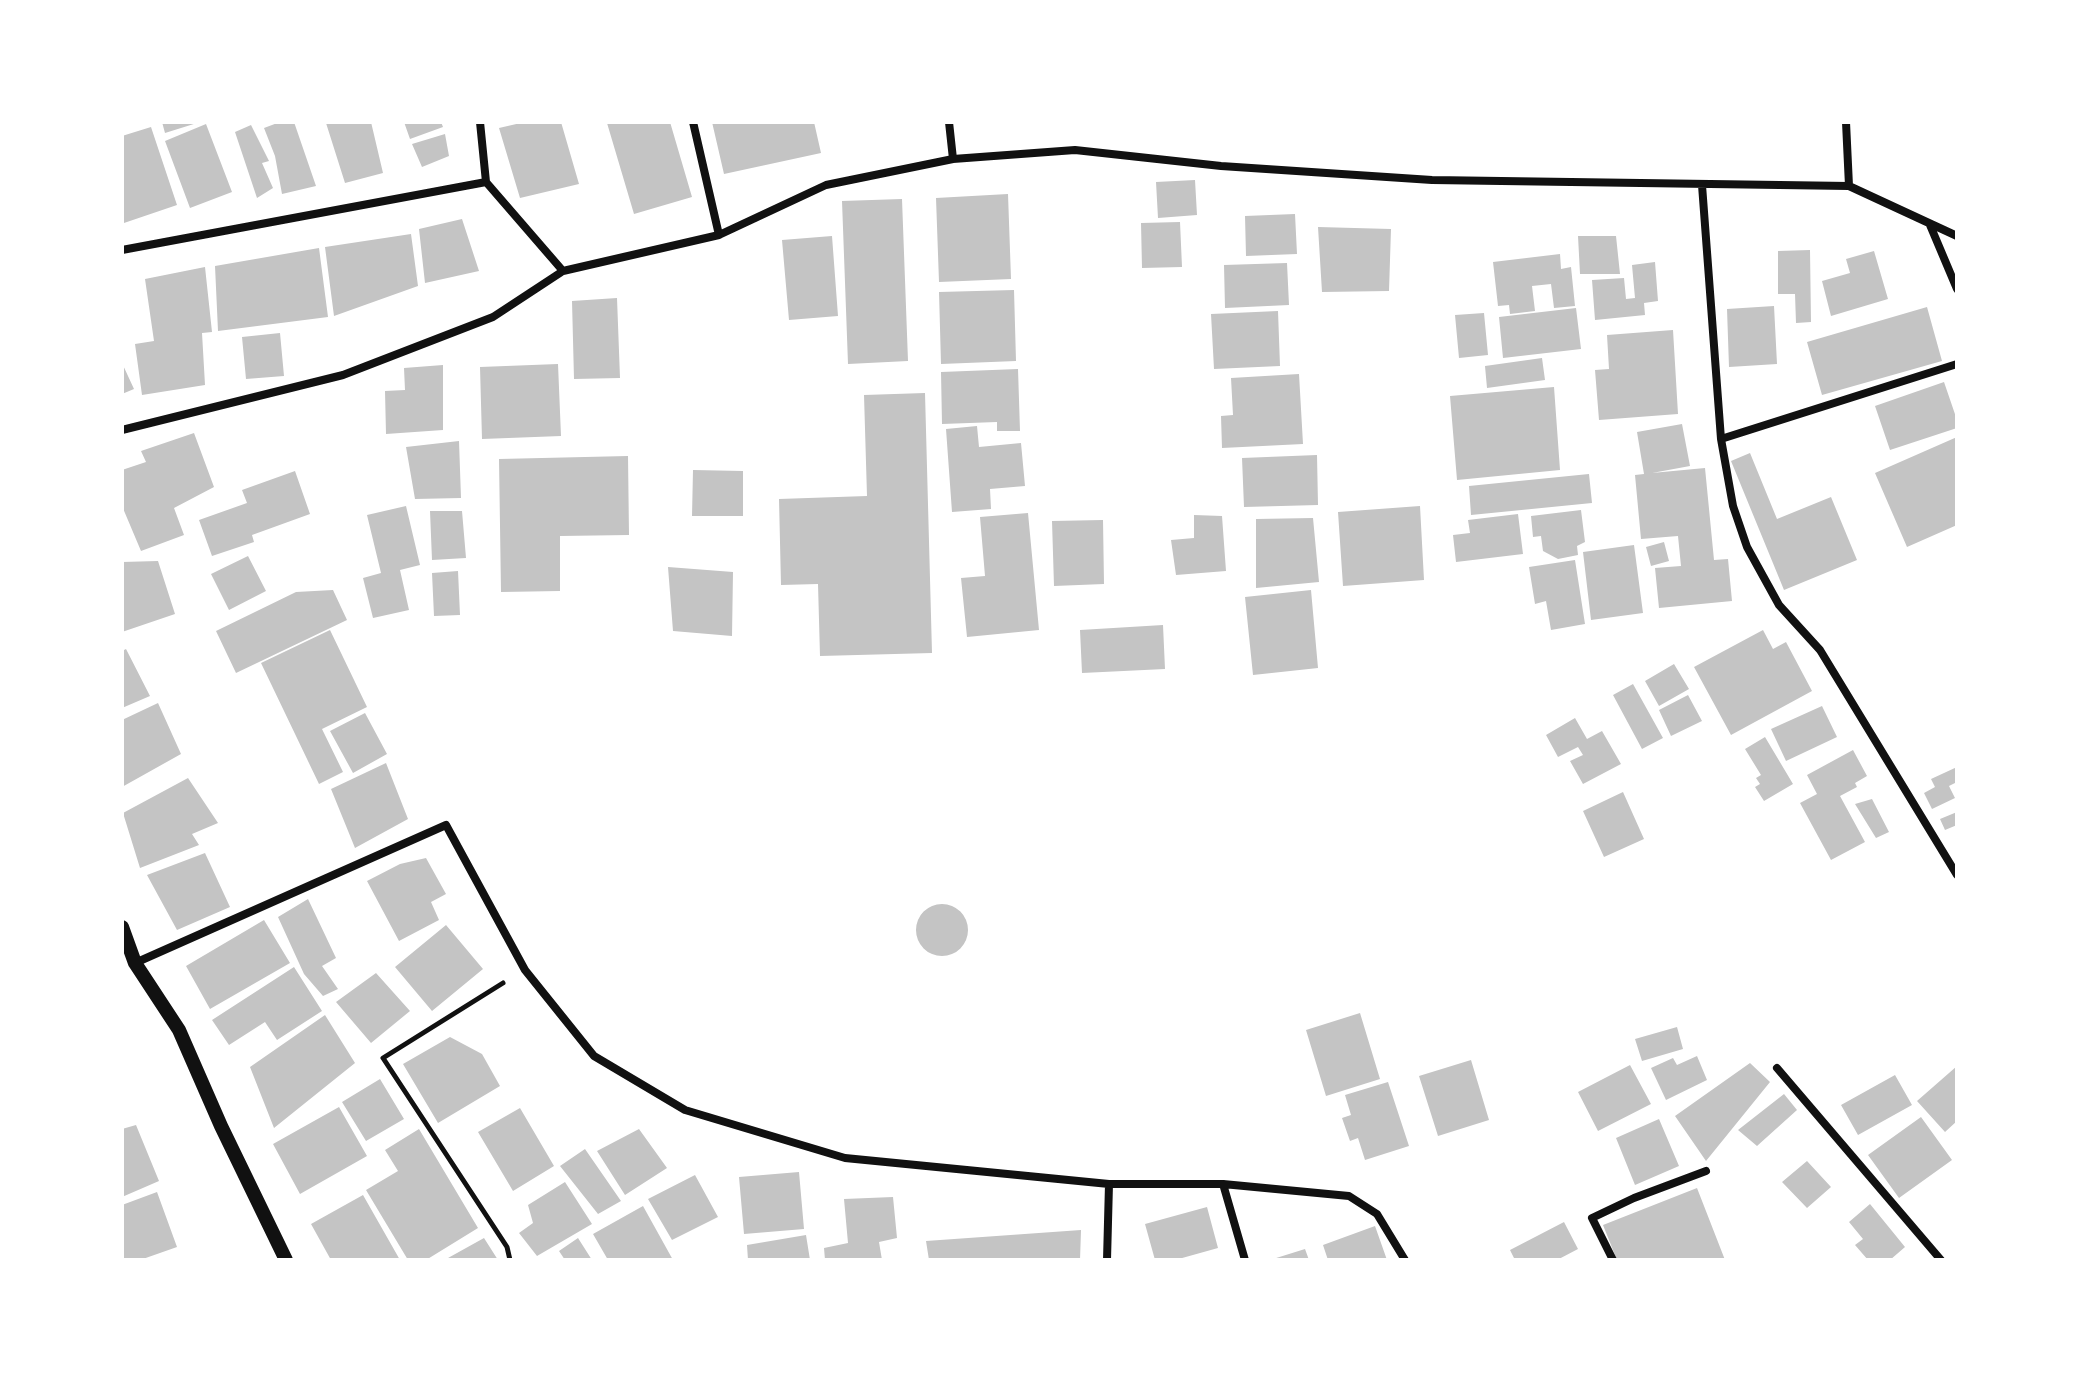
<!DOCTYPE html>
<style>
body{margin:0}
#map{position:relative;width:2079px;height:1382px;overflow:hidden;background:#fff;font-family:"Exo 2",sans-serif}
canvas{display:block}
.frame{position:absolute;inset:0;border:124px solid #fff;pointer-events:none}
</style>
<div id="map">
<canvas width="2079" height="1382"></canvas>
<div class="frame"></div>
</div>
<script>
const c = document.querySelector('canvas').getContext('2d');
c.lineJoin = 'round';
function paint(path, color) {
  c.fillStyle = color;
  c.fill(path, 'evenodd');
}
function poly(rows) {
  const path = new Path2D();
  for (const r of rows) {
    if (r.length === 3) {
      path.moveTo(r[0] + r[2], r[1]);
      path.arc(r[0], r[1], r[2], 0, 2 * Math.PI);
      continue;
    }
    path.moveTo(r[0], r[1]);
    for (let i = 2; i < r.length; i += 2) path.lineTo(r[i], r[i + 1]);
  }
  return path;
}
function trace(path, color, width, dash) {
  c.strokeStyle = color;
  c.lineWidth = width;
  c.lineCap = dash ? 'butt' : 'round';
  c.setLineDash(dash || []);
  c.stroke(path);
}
paint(poly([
 [162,122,197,122,197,123,165,133],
 [280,122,294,122,316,186,282,194,275,156,264,128],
 [371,122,383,173,345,183,326,123],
 [404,122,441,122,443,127,410,139],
 [525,122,561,122,579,184,520,198,499,128],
 [612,122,670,122,692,197,634,214,607,123],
 [712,122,814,122,821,153,724,174],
 [206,124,232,192,190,208,165,141],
 [251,125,269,161,262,163,273,188,257,198,235,132],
 [151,127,177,205,124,223,122,136],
 [445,134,449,156,422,167,412,144],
 [1195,180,1197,215,1158,218,1156,182],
 [1008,194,1011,279,939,282,936,198],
 [902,199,908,361,848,364,842,201],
 [1295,214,1297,254,1246,256,1245,216],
 [462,219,479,271,425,283,419,229],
 [1180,222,1182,267,1142,268,1141,223],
 [1318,227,1391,229,1389,291,1322,292],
 [411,234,418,286,334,316,325,247],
 [832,236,838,316,789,320,782,240],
 [1578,236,1616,236,1620,274,1580,274],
 [319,248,328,317,218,331,215,266],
 [1810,250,1811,322,1796,323,1795,294,1778,294,1778,251],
 [1874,251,1888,299,1831,316,1822,281,1850,273,1846,259],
 [1560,254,1561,269,1571,267,1575,306,1554,308,1551,284,1532,286,1535,311,1510,314,1509,305,1498,306,1493,262],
 [1655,262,1658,301,1644,303,1645,315,1595,320,1592,280,1624,278,1626,299,1635,298,1632,265],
 [1287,263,1289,305,1225,308,1224,265],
 [205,267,212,332,202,333,205,385,142,395,135,344,154,341,145,279],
 [1014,290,1016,361,941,364,939,292],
 [617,298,620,378,574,379,572,301],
 [1774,306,1777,364,1729,367,1727,309],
 [1927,307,1942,361,1822,395,1807,342],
 [1576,308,1581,349,1503,358,1499,317],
 [1278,311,1280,366,1214,369,1211,314],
 [1484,313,1488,355,1459,358,1455,315],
 [1673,330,1678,414,1599,420,1595,370,1609,369,1607,335],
 [280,333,284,376,246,379,242,337],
 [1542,358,1545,380,1487,388,1485,366],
 [122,363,134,389,122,394],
 [558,364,561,436,482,439,480,367],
 [443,365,443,430,386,434,385,391,405,390,404,368],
 [1018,369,1020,431,997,431,997,422,942,424,941,372],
 [1299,374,1303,444,1222,448,1221,416,1233,415,1231,378],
 [1944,382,1957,420,1957,428,1890,450,1875,406],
 [1554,387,1560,470,1457,480,1450,396],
 [925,393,932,653,820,656,818,584,781,585,779,499,867,496,864,395],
 [1682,424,1690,466,1652,473,1705,468,1714,560,1728,559,1732,601,1659,608,1655,568,1681,566,1678,536,1641,539,1635,475,1644,474,1637,432],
 [977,426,979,447,1021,443,1025,486,990,489,991,509,952,512,946,429],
 [194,433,214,487,174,508,184,535,141,551,122,506,122,470,146,462,141,451],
 [1957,437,1957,525,1907,547,1875,473],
 [459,441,461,498,415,499,406,447],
 [1750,453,1777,519,1831,497,1857,560,1784,590,1731,461],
 [1317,455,1318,505,1244,507,1242,458],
 [628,456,629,535,560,536,560,591,501,592,499,459],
 [693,470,743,471,743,516,692,516],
 [295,471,310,514,252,535,254,542,212,556,199,520,247,503,242,490],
 [1589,474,1592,503,1471,515,1469,486],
 [406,506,420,565,400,570,409,610,373,618,363,578,381,573,367,515],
 [1420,506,1424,580,1343,586,1338,512],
 [1581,510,1585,542,1577,546,1578,555,1558,559,1543,551,1541,536,1533,537,1531,516],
 [430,511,462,511,466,558,432,560],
 [1028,513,1039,630,967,637,961,578,985,576,980,517],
 [1518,514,1523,554,1456,562,1453,535,1470,533,1468,520],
 [1194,515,1222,516,1226,571,1176,575,1171,540,1194,538],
 [1313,518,1319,582,1256,588,1256,519],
 [1103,520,1104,584,1054,586,1052,521],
 [1664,542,1669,561,1651,566,1646,547],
 [1634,545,1643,613,1591,620,1583,552],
 [248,556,266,591,229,610,211,574],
 [1575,560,1585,624,1551,630,1546,601,1535,604,1529,567],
 [158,561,175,614,122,632,122,562],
 [668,567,733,572,732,636,673,631],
 [458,571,460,615,434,616,432,573],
 [333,590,347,620,236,673,216,631,296,592],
 [1311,590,1318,668,1253,675,1245,597],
 [1163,625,1165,669,1082,673,1080,630],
 [330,630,367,707,322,729,343,772,319,784,261,663],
 [1763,630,1773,649,1786,642,1812,691,1731,735,1694,667],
 [126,649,150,696,122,708,122,651],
 [1674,664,1689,689,1659,706,1645,681],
 [1633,684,1663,738,1642,749,1613,695],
 [1688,695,1702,721,1671,736,1659,710],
 [158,703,181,754,122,787,122,720],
 [1822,706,1837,737,1786,761,1771,729],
 [365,713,387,754,353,773,330,731],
 [1575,718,1587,739,1602,731,1621,764,1583,784,1570,761,1583,755,1578,747,1558,757,1546,735],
 [1765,737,1793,784,1764,801,1755,787,1760,784,1756,778,1761,775,1745,749],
 [1853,750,1867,776,1855,783,1857,787,1840,796,1865,842,1831,860,1800,803,1817,794,1807,775],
 [386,763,408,819,355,848,331,789],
 [1957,767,1957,782,1949,786,1955,798,1932,809,1924,793,1935,787,1931,779],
 [188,778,218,823,192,834,199,845,140,868,123,813],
 [1623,792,1644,839,1604,857,1583,811],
 [1872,799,1889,832,1876,838,1855,804],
 [1957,812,1957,825,1945,830,1940,819],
 [205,853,230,907,177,930,147,875],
 [426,858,446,894,431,902,439,920,399,941,367,881,400,864],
 [308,899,336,958,322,966,338,989,323,996,304,974,278,917],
 [942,930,26],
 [264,920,290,963,210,1009,186,966],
 [446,925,483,969,432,1011,395,967],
 [294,967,322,1011,277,1040,265,1022,229,1045,212,1020],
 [376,973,410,1011,371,1043,336,1002],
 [1360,1013,1380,1079,1326,1096,1306,1030],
 [325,1015,355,1063,274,1128,250,1067],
 [1677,1027,1683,1049,1642,1061,1635,1039],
 [450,1037,482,1054,500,1086,438,1123,403,1064],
 [1697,1056,1707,1080,1666,1100,1651,1068,1673,1058,1677,1065],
 [1471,1060,1489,1120,1438,1136,1419,1076],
 [1750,1063,1770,1082,1706,1161,1675,1116],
 [1630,1065,1651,1104,1598,1131,1578,1092],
 [1957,1066,1957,1121,1945,1132,1917,1101],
 [1895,1075,1912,1105,1858,1135,1841,1105],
 [380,1079,404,1119,366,1141,342,1102],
 [1388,1082,1409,1146,1365,1160,1358,1138,1350,1141,1342,1118,1351,1115,1345,1095],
 [1784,1094,1797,1110,1757,1146,1738,1130],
 [339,1107,367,1156,300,1194,273,1144],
 [520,1108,554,1166,513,1191,478,1132],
 [1921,1117,1952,1160,1899,1198,1868,1155],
 [1659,1119,1679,1166,1635,1185,1616,1138],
 [136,1125,159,1181,122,1197,122,1129],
 [419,1129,478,1228,426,1260,408,1260,366,1190,398,1171,385,1150],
 [639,1129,667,1168,625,1195,597,1151],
 [585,1149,621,1201,598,1214,560,1166],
 [1807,1161,1831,1187,1807,1208,1782,1182],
 [799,1172,804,1229,744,1234,739,1177],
 [695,1175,718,1217,672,1240,648,1199],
 [565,1182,592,1224,537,1256,519,1233,533,1223,528,1205],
 [1697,1188,1725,1260,1617,1260,1603,1225],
 [157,1192,177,1247,140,1260,122,1260,122,1205],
 [363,1195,400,1260,331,1260,311,1224],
 [893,1197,897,1238,879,1242,882,1260,825,1260,824,1248,848,1243,844,1199],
 [1870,1204,1905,1247,1890,1260,1868,1260,1855,1245,1863,1239,1849,1222],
 [643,1206,673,1260,608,1260,593,1234],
 [1207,1207,1218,1248,1175,1260,1155,1260,1145,1224],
 [1564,1222,1578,1249,1557,1260,1515,1260,1510,1250],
 [1375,1226,1387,1260,1328,1260,1323,1245],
 [1081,1230,1080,1260,929,1260,926,1241],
 [806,1235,810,1260,748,1260,747,1245],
 [484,1238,498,1260,449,1260,448,1258],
 [578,1238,592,1260,565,1260,559,1251],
 [1305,1249,1309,1260,1273,1260,1273,1259]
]), '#c4c4c4');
trace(poly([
 [503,983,383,1058,507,1247,510,1260]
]), '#111', 5);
trace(poly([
 [480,122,486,182,563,271],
 [693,122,719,235],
 [949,122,953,159],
 [1846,122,1849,186],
 [1702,185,1721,439,1957,364],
 [1930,225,1957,289],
 [122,250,486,182],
 [122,430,343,375,493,317,563,271,719,235,826,185,953,159,1075,150,1221,166,1432,180,1849,186,1957,236],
 [1721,439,1733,506,1747,547,1779,605,1820,650,1957,875],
 [135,963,446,825,525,970,594,1056,685,1110,845,1158,1109,1184,1223,1184,1349,1196,1377,1214,1405,1260],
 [1777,1068,1941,1260],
 [1223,1184,1245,1260],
 [1107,1260,1109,1184],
 [1613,1260,1592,1218,1634,1198,1706,1171]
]), '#111', 8);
trace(poly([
 [122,927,135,963,179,1030,221,1126,286,1260]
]), '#111', 14);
</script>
